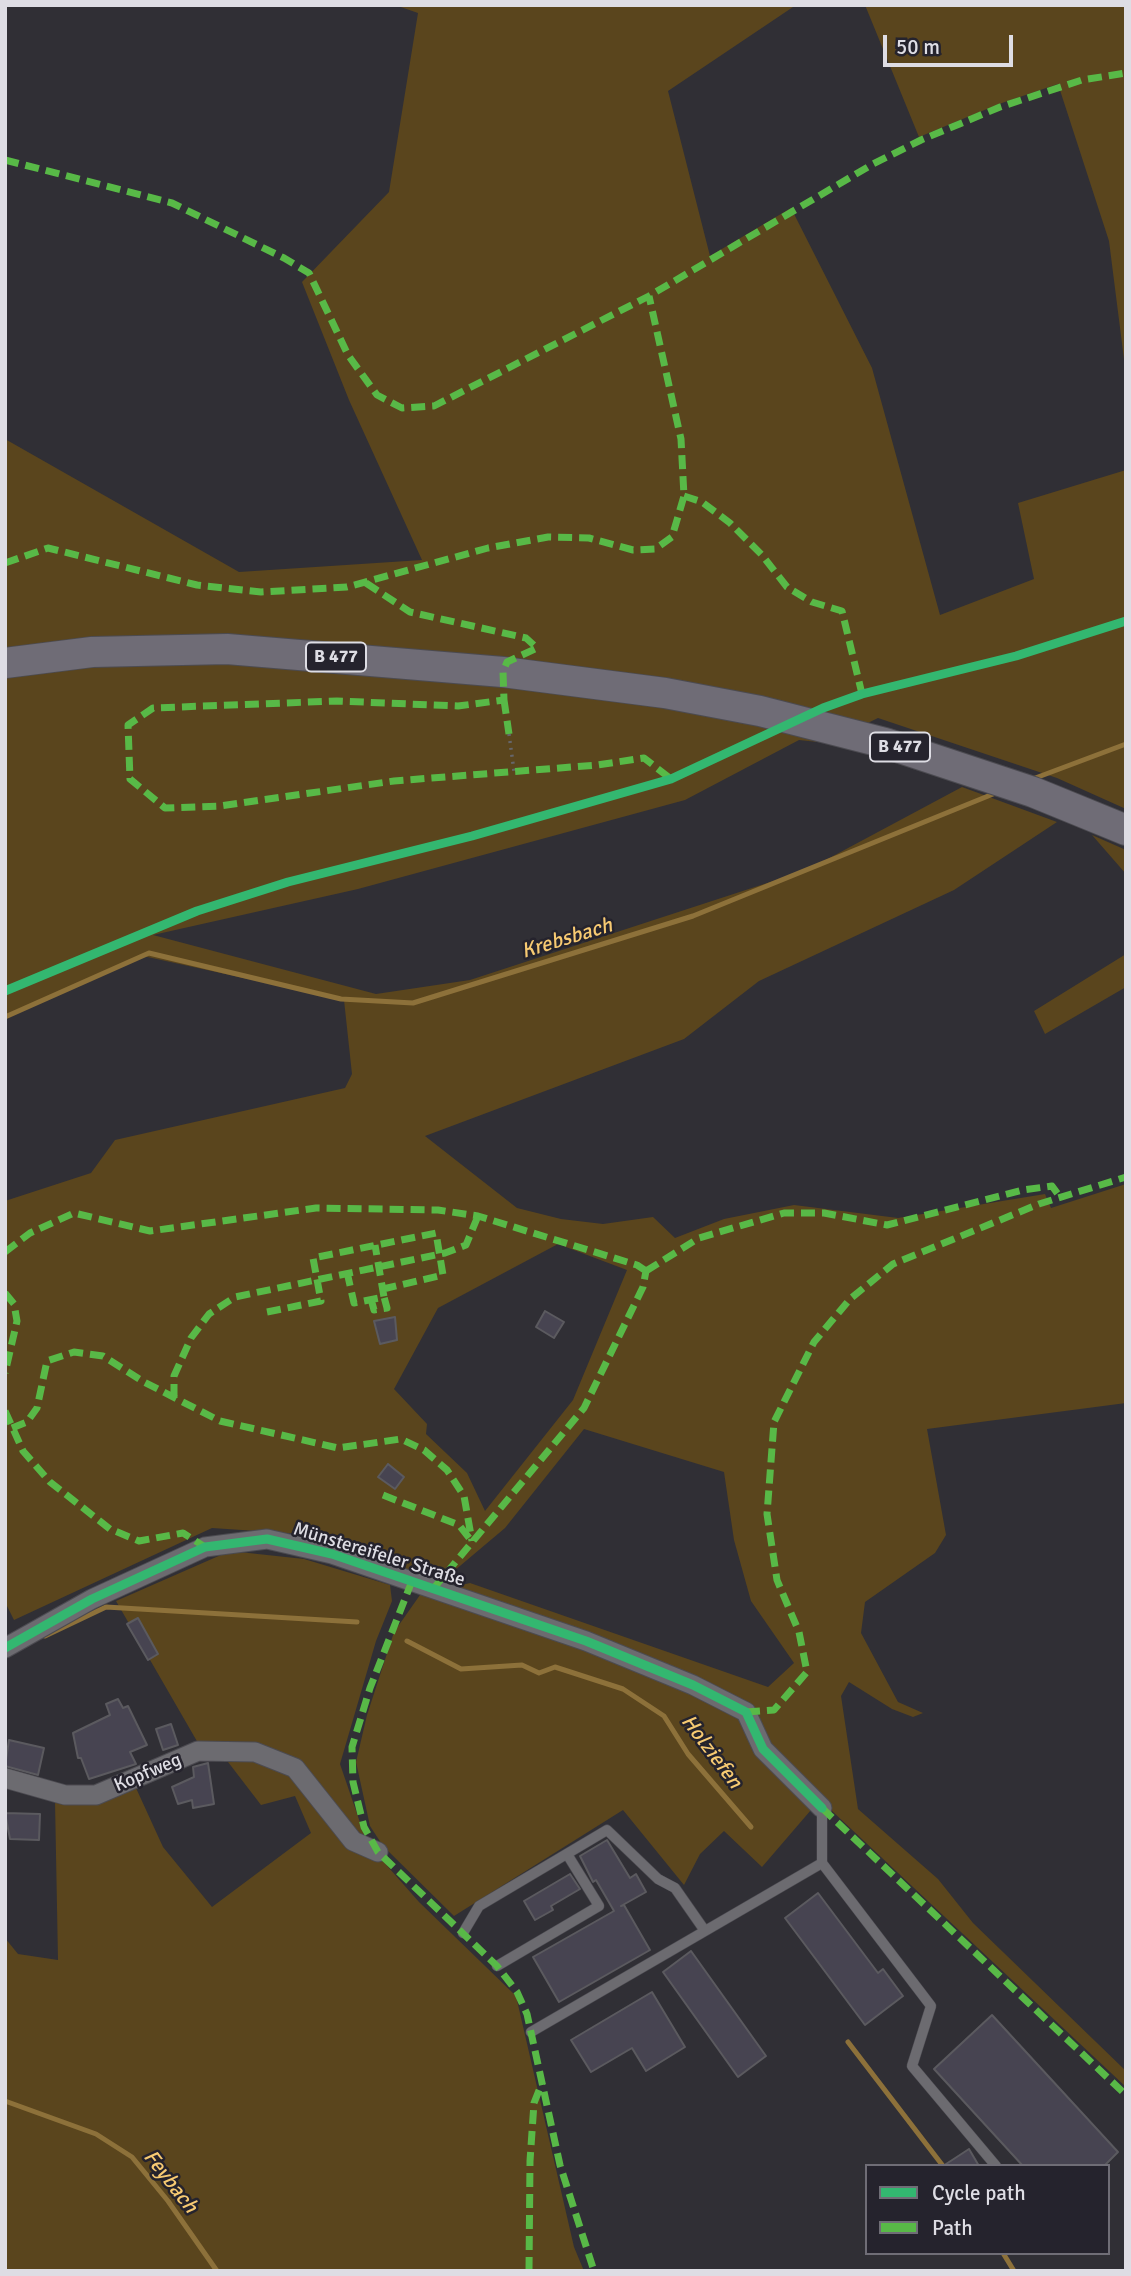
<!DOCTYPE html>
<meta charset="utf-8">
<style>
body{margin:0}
#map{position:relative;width:1131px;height:2276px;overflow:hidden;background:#302f35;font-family:Signika,sans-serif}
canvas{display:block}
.frame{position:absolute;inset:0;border:7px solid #dedde4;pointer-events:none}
.legend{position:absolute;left:865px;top:2164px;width:245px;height:91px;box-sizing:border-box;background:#25232d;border:2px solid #6f6d76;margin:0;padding:9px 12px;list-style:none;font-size:21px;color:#dedde4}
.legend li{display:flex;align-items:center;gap:14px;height:35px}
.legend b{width:35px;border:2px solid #6f6d76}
.scale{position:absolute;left:883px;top:35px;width:130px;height:32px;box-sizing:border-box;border:4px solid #dedde4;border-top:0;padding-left:9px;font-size:21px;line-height:24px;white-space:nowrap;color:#dedde4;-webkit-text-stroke:5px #25232d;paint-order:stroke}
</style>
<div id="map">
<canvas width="1131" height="2276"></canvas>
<div class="frame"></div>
<ul class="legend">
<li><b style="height:9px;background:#33b770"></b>Cycle path</li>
<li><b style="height:9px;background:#58b947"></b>Path</li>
</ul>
<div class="scale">50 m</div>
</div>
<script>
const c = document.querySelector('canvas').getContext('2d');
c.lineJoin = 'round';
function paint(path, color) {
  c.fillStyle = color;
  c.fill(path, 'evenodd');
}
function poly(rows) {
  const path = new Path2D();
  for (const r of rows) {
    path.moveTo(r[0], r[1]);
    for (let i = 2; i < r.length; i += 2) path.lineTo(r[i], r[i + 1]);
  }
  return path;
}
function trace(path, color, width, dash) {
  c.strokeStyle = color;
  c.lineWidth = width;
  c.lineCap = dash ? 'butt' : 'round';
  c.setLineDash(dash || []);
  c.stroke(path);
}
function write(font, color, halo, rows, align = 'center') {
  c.font = font + ' Signika,sans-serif';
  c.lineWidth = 5;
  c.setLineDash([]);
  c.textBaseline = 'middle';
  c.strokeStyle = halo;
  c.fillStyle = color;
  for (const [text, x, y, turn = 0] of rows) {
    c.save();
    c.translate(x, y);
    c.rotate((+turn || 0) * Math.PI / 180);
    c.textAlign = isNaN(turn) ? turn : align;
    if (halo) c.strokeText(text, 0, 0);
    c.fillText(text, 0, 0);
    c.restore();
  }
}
paint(poly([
 [395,5,796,5,668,91,710,256,791,208,872,368,940,615,1034,579,1018,503,1126,470,1126,809,1057,778,878,718,827,743,799,740,685,800,358,889,153,935,376,994,470,980,807,870,962,787,1057,822,954,890,759,981,684,1039,425,1136,517,1208,561,1219,603,1224,653,1217,675,1238,724,1219,794,1205,898,1218,1045,1194,1051,1208,1126,1184,1126,1403,927,1429,946,1535,935,1553,865,1602,861,1633,898,1702,923,1713,913,1717,892,1709,849,1682,841,1696,858,1809,938,1879,973,1923,1126,2071,1126,2087,815,1795,811,1810,762,1867,724,1831,700,1854,684,1885,623,1810,454,1916,383,1846,370,1826,356,1762,367,1715,394,1632,420,1595,470,1583,768,1687,794,1663,751,1601,734,1540,724,1472,584,1429,505,1528,454,1571,417,1574,302,1534,212,1528,14,1620,5,1602,5,1201,91,1173,115,1140,345,1088,352,1074,344,1000,143,956,5,1019,5,439,239,572,422,560,349,400,302,282,389,192,418,13],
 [558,1244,627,1270,573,1400,485,1511,467,1473,426,1434,427,1424,394,1389,438,1308],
 [865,5,1126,5,1126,375,1109,241,1058,84,999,104,919,137],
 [1092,835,1126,850,1126,874],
 [1126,954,1126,987,1045,1034,1034,1011],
 [230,1551,304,1559,390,1585,392,1601,376,1641,340,1764,367,1843,419,1902,516,1996,574,2247,584,2271,5,2271,5,1938,18,1954,58,1960,55,1801,136,1788,163,1847,212,1907,311,1833,295,1796,261,1805,215,1745,198,1743,116,1601]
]), '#5a451d');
trace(poly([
 [1030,780,1126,744],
 [5,1017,149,953,341,999,413,1003,693,916,998,792],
 [45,1636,106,1607,357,1622],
 [407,1641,461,1669,522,1665,539,1673,555,1667,623,1689,664,1716,688,1754,751,1827],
 [848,2042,943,2166],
 [5,2101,96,2134,132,2157,168,2201,217,2271],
 [1003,2253,1014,2271]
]), '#8d713a', 5);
const building = poly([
 [545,1311,564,1322,554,1338,536,1327,545,1311],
 [395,1317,397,1340,380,1344,374,1321,395,1317],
 [388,1464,404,1477,395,1489,378,1477,388,1464],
 [138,1618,158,1654,148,1660,127,1624,138,1618],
 [118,1699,123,1708,128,1706,147,1745,130,1752,136,1764,89,1779,81,1758,78,1758,73,1733,110,1715,106,1704,118,1699],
 [171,1724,178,1745,163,1750,156,1729,171,1724],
 [9,1740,44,1748,38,1775,5,1766,9,1740],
 [208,1763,214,1804,193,1808,192,1800,178,1804,172,1787,194,1777,193,1767,208,1763],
 [5,1813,40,1814,39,1840,10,1839,5,1813],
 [607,1840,630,1878,636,1874,646,1892,621,1906,624,1905,650,1950,559,2002,533,1957,614,1911,596,1880,593,1882,580,1856,607,1840],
 [570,1874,580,1889,551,1906,553,1910,535,1920,524,1901,570,1874],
 [818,1893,878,1973,883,1969,903,1996,865,2025,785,1918,818,1893],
 [691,1951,766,2056,738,2077,663,1972,691,1951],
 [652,1992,685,2047,646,2071,632,2048,591,2072,571,2040,652,1992],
 [992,2015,1118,2152,1104,2166,1023,2166,934,2069,992,2015],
 [969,2149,979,2166,943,2166,969,2149]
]);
paint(building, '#474451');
trace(building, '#5b5a5f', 2);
const lane = poly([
 [822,1863,822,1808],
 [705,1931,822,1863,931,2006,912,2066,996,2166],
 [463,1933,479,1906,607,1830,658,1879,675,1888,705,1931,531,2032],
 [497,1966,599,1906,567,1854]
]);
const street = poly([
 [5,1648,92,1599,205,1547,267,1539,332,1554,586,1641,693,1685,746,1712,763,1749,822,1808],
 [5,1778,65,1795,96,1795,198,1751,255,1752,295,1768,353,1841,378,1852]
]);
const primary = poly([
 [5,663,92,652,227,649,503,672,665,693,760,711,885,743,1033,792,1126,830]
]);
trace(lane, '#4c4b51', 11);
trace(street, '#4c4b51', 21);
trace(primary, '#4c4b51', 32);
trace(poly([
 [509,734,514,771]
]), '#66666a', 3.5, [2, 5]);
trace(lane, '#6c6b70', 10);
trace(street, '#6c6b70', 19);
trace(primary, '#6f6c76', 30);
trace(poly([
 [5,160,172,203,284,258,309,273,348,355,377,395,402,408,434,406,649,296,873,164,921,140,1000,107,1082,80,1126,73],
 [684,496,702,502,730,523,762,555,787,587,812,602,842,611,862,694],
 [5,563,48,548,197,585,261,592,347,587,488,548,548,537,589,538,633,550,655,549,672,537,684,496,681,439,649,296],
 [366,583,410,612,526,638,537,648,507,662,503,672,504,700,458,706,337,701,153,708,128,725,130,779,165,808,220,806,394,781,597,765,644,758,671,779],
 [504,700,509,734],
 [5,1252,30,1233,74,1213,150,1231,316,1208,438,1210,478,1216,637,1265,646,1271],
 [646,1271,699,1238,784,1213,824,1213,887,1225,1023,1190,1052,1186,1060,1197],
 [347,1272,354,1303,384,1297,375,1245],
 [5,1293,14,1304,17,1321,5,1373],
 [371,1299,374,1310,387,1308,384,1297],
 [267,1312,321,1301,313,1258,436,1233,443,1275,383,1289],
 [174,1398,174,1376,191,1338,209,1314,235,1297,445,1253,466,1245,478,1216],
 [5,1411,23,1451,50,1482,110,1529,139,1541,183,1533,205,1547],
 [12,1428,27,1422,37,1408,47,1361,74,1352,103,1356,144,1382,220,1421,338,1448,401,1439,424,1450,447,1470,464,1496,472,1541],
 [383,1495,459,1525,470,1539],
 [412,1581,370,1688,352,1747,353,1782,364,1827,378,1852,497,1966,517,1992,527,2014,560,2165,594,2271],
 [433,1589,584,1408,643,1287,646,1271],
 [746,1712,774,1710,807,1672,799,1632,777,1580,767,1514,774,1422,814,1342,850,1299,893,1264,1039,1204,1126,1177],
 [822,1808,1126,2095],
 [529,2271,530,2161,534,2103,542,2083]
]), '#58b947', 7, [14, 7]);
trace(poly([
 [5,991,197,911,288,882,472,836,671,779,823,708,862,694,1016,656,1126,621],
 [5,1648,92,1599,205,1547,267,1539,332,1554,586,1641,693,1685,746,1712,763,1749,822,1808]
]), '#33b770', 9);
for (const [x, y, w] of [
 [336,657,60],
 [900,747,60]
]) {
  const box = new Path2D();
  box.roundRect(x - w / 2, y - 14.5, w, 29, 5);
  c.fillStyle = '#25232d';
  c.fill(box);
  trace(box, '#dedde4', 2);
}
write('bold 18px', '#dedde4', null, [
 ["B 477",336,657],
 ["B 477",900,747]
]);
write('19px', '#dedde4', '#25232d', [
 ["Münstereifeler Straße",379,1555,17],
 ["Kopfweg",148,1773,-23]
]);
write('italic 21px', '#f7ca72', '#25232d', [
 ["Krebsbach",567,939,-17],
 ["Holziefen",711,1752,53],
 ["Feybach",170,2182,52]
]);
</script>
